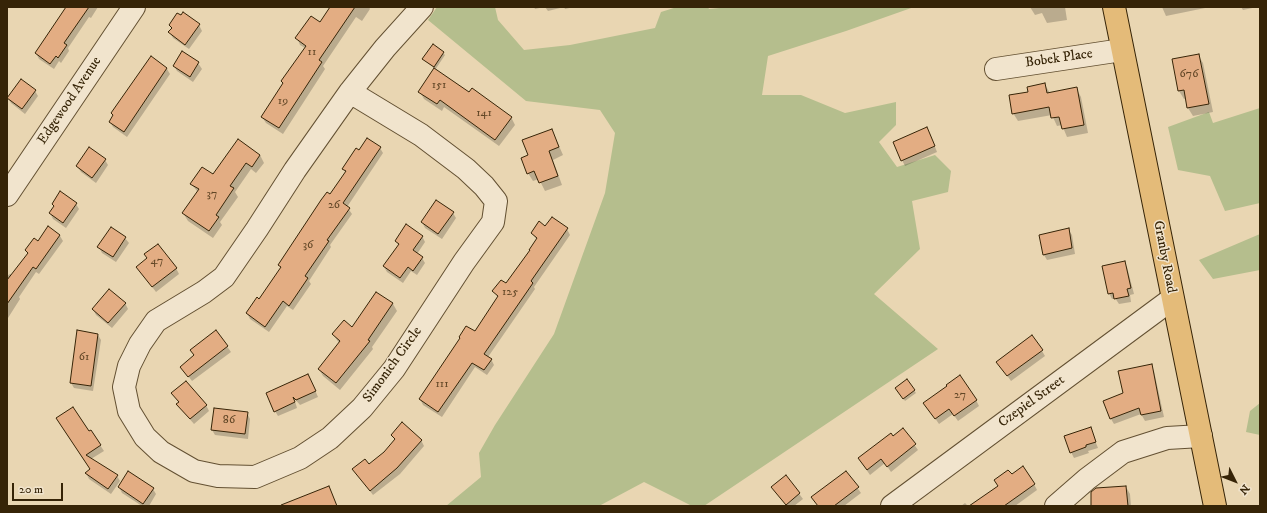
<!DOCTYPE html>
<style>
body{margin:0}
#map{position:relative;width:1267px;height:513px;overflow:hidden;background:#e9d6b2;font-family:"IM FELL DW Pica",serif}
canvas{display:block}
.frame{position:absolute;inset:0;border:8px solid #362407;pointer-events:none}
.north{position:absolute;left:1215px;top:461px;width:40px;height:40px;-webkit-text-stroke:3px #f1e4cd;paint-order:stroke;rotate:132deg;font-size:11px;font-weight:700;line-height:16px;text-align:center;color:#362407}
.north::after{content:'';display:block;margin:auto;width:14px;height:18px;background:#362407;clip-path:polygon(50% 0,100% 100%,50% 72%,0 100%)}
.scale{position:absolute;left:12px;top:483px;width:51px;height:18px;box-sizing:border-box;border:2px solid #362407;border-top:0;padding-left:5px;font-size:12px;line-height:14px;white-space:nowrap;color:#362407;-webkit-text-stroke:3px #f1e4cd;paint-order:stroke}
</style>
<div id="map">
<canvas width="1267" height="513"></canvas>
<div class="frame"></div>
<div class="north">N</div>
<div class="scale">20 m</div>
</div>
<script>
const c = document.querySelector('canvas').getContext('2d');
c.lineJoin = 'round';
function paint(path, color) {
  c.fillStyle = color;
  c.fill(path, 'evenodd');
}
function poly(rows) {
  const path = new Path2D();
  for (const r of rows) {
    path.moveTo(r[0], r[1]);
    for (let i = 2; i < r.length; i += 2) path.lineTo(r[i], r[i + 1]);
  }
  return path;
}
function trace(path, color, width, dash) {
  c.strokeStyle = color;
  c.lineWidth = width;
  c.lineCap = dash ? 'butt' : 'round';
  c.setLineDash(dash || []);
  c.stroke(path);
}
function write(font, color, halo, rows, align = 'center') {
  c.font = font + ' "IM FELL DW Pica",serif';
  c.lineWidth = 3;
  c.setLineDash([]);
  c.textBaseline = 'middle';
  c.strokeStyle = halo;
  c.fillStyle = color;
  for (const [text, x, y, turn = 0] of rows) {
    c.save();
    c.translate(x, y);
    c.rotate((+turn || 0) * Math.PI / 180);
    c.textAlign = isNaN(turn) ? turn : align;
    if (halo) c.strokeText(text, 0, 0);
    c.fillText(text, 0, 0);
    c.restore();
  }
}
paint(poly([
 [437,7,495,7,498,20,524,50,570,45,655,28,661,12,677,7,708,7,709,9,729,7,914,7,846,31,768,56,762,95,801,95,845,113,896,102,896,125,879,142,897,167,935,155,951,171,948,192,912,201,920,249,874,294,938,349,704,506,692,506,644,482,599,506,446,506,481,477,479,453,495,425,554,334,605,193,615,133,600,110,526,101,428,20],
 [1260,108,1260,203,1225,211,1210,176,1178,170,1168,127,1209,112,1213,123],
 [1260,234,1260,270,1213,279,1199,260],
 [1260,403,1260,435,1246,432,1250,411]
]), '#b5be8d');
paint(poly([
 [67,7,98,7,91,18,89,17,68,48,69,51,61,63,59,61,54,69,39,59,36,53],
 [332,7,369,7,370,9,362,21,356,17,323,66,325,69,283,134,266,123,262,117,283,84,282,81,305,48,300,45,297,38,320,23],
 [534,7,544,7,535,9],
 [545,7,564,7,548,11],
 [564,7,574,7,565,9],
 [1030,7,1065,7,1067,20,1047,23,1042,13,1035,15],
 [1162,7,1210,7,1166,16],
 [1241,7,1257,7,1243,10],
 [181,16,199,25,202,31,189,49,173,38,170,33,172,29,170,25],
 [183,53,198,63,202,69,193,82,177,71,174,66],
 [443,53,445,55,435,70,470,93,511,117,515,125,499,146,444,107,442,111,424,99,420,92,435,69,423,59],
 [1198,55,1203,63,1213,112,1193,116,1188,108,1187,98,1184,99,1179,91],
 [151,58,167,69,170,74,127,137,113,127,110,122],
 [1045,85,1050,93,1076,88,1081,97,1088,133,1067,137,1062,125,1057,126,1052,115,1018,121,1013,113,1029,92],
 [35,91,38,96,25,114,11,103,8,98],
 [552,130,563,155,553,160,562,185,545,191,539,179,533,181,528,173,529,155],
 [930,134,937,152,905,166,902,160],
 [380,148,383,153,347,207,352,214,330,245,331,247,309,281,311,284,293,310,287,306,269,332,250,319,247,313,260,300,282,269,279,265,346,173,343,169,359,151],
 [260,155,264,163,256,173,251,169,235,192,238,197,220,222,222,225,213,238,188,221,183,213,198,192,191,184,213,176],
 [105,160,108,165,96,183,81,172,77,166],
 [76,204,79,209,66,228,53,219,50,213],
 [453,213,456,218,442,239,425,228,422,222],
 [546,227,567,229,570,235,534,287,535,289,488,357,491,359,494,365,487,375,475,367,442,417,423,405,420,399,475,332,498,298,494,291,507,285,537,240,532,233],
 [49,228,60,236,63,241,39,274,36,272,19,297,20,299,8,318,7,276,10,274,12,275,28,254,26,251,38,243],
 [1068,229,1072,235,1075,254,1047,260,1044,255],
 [422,236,425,242,417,254,422,258,425,263,417,275,411,271,403,283,387,272,384,267,399,246,396,241],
 [125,238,129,243,116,262,102,253,99,247],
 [148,258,176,268,179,274,156,292,137,267],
 [1124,262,1127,267,1134,294,1130,295,1131,302,1119,304,1115,298,1112,299,1109,293],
 [377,293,393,304,397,311,372,347,373,349,340,390,323,376,319,369,339,343,333,334,353,328],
 [125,303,128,309,112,328,96,315,93,309],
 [216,331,231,352,192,381,185,372,195,356],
 [98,335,101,340,93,391,74,388,71,383],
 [1042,351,1045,356,1011,381,1001,367],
 [1151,365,1154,371,1164,417,1145,421,1141,414,1114,424,1111,419,1124,393],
 [907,380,916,393,905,401,898,390],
 [311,381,318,397,300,405,294,398,297,408,278,416,275,411],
 [173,394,206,405,209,411,194,424,181,409,178,404,179,403],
 [976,400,979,406,958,421,953,414,939,424,928,408],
 [247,413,250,419,248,439,215,435,212,430],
 [57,419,89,432,100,445,104,451,91,459,117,476,120,481,111,494,89,479,86,473,91,470],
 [1090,428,1098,448,1088,451,1089,453,1074,458,1071,452],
 [903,429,918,450,891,472,885,463,870,475,859,459],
 [392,435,421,440,424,446,400,474,373,495,354,470,369,466,384,453,395,440],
 [846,472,861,493,844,506,818,506],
 [786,476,803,499,794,506,787,506,776,492],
 [1012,476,1034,484,1037,490,1015,506,971,506],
 [119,487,153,489,156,494,149,506,142,506,122,493],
 [1126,487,1130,494,1131,506,1092,506],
 [965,503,968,506,961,506]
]), '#0003');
const building = poly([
 [66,7,89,7,64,43,67,45,58,58,56,56,50,64,35,53,66,7],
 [330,7,355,7,319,60,322,62,279,128,261,117,283,83,281,81,306,46,295,38,311,16,320,22,330,7],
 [183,12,200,24,185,45,168,32,172,28,169,25,177,13,181,15,183,12],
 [433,44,444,52,434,67,422,59,433,44],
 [182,51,199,62,190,77,173,66,182,51],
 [1199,54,1209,104,1187,108,1184,90,1178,91,1172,59,1199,54],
 [151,56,167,68,124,132,109,122,113,115,111,113,151,56],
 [434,68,469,92,472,88,512,117,495,140,440,100,437,104,418,92,434,68],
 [21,79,36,90,22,109,7,98,21,79],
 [1045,83,1047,93,1077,87,1084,125,1062,129,1059,117,1051,118,1049,107,1012,114,1009,95,1028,92,1027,87,1045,83],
 [927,127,935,146,901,161,893,142,927,127],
 [552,129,559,147,549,151,558,176,539,183,534,171,527,174,521,158,528,155,522,140,552,129],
 [367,138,381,147,343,203,350,208,327,240,329,241,305,276,308,278,289,306,283,301,265,327,246,313,257,297,259,299,281,267,278,265,321,200,327,192,330,194,346,171,342,169,356,148,359,150,367,138],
 [238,139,260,155,252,167,246,163,230,186,234,188,216,215,219,217,209,231,182,213,199,189,190,184,202,167,213,174,238,139],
 [89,147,106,159,92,178,76,166,89,147],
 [60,191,77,203,63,223,49,213,54,206,52,204,60,191],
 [436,200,454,212,438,234,421,222,436,200],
 [552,217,568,228,531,281,533,283,484,354,492,359,484,370,472,363,438,412,419,399,460,338,459,337,466,326,475,331,498,296,492,291,501,280,506,283,530,250,529,250,537,238,531,233,539,221,545,226,552,217],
 [406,224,423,236,413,250,423,257,413,271,408,267,400,278,383,266,399,244,395,241,406,224],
 [48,226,60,235,36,269,33,267,7,304,7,280,28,253,25,250,34,238,38,241,48,226],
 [111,227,126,237,113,257,97,247,111,227],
 [1069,228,1072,248,1043,255,1039,235,1069,228],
 [158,244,177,268,152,287,136,267,147,258,144,254,158,244],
 [1125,261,1131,288,1127,289,1129,296,1114,299,1113,293,1108,294,1102,266,1125,261],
 [109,289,126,303,108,323,92,309,109,289],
 [376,292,393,303,368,340,370,341,336,383,318,369,340,341,332,334,344,320,352,327,376,292],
 [77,330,98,334,91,386,70,383,77,330],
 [216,330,228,346,188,377,180,367,194,355,190,350,216,330],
 [1032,335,1043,350,1007,376,996,362,1032,335],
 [1152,364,1161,411,1141,415,1139,408,1110,419,1103,401,1123,393,1118,371,1152,364],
 [308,374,316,391,296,400,293,397,295,402,274,412,266,393,308,374],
 [960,375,977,400,954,416,949,409,935,419,923,403,947,386,946,385,960,375],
 [907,379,915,390,903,399,895,388,907,379],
 [186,381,207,405,190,419,176,404,179,402,171,393,186,381],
 [73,407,89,431,91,430,101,445,86,455,118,475,108,489,85,473,90,469,56,418,73,407],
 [214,408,248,412,245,434,211,430,214,408],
 [402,422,422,440,397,468,370,491,352,469,365,459,369,464,384,452,395,439,391,435,402,422],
 [1091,427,1096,442,1086,445,1086,447,1070,453,1064,436,1091,427],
 [903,428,916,444,887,467,881,459,867,470,858,458,891,433,893,436,903,428],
 [1023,466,1035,484,1004,506,969,506,998,486,994,480,1008,470,1012,474,1023,466],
 [128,471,154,488,143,504,118,487,128,471],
 [846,471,859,487,834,506,818,506,811,497,846,471],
 [786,475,800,493,786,505,771,487,786,475],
 [329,486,337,506,281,506,281,505,329,486],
 [1126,486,1128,506,1091,506,1091,492,1096,488,1126,486]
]);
paint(building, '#e3ad83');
trace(building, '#362407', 1);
const minor = poly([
 [996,69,1122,50],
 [350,92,421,135,466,169,484,186,496,201,493,222,464,262,394,369,362,408,330,438,300,458,255,477,218,476,194,471,161,452,145,437,129,411,124,387,129,366,140,344,156,321,204,292,224,277,257,229,295,170,350,92,385,48,422,7],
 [7,195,134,7],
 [892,506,1172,299],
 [1056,506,1087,479,1123,452,1167,438,1201,436]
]);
const major = poly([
 [1114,7,1215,506]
]);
trace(minor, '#635032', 24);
trace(major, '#362407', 24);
trace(minor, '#f1e4cd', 22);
trace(major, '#e4bb79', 22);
write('12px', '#614626', null, [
 ["11",312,53],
 ["676",1189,75],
 ["151",439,86],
 ["19",283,102],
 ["141",484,114],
 ["37",212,195],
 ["26",334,206],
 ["36",308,246],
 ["47",157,262],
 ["125",510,293],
 ["61",84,358],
 ["111",442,385],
 ["27",960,396],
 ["86",229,421]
]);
write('14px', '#362407', '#f1e4cd', [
 ["Bobek Place",1059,59,-8],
 ["Edgewood Avenue",70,101,-56],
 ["Granby Road",1164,257,79],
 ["Simonich Circle",393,365,-54],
 ["Czepiel Street",1032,402,-36]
]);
</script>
